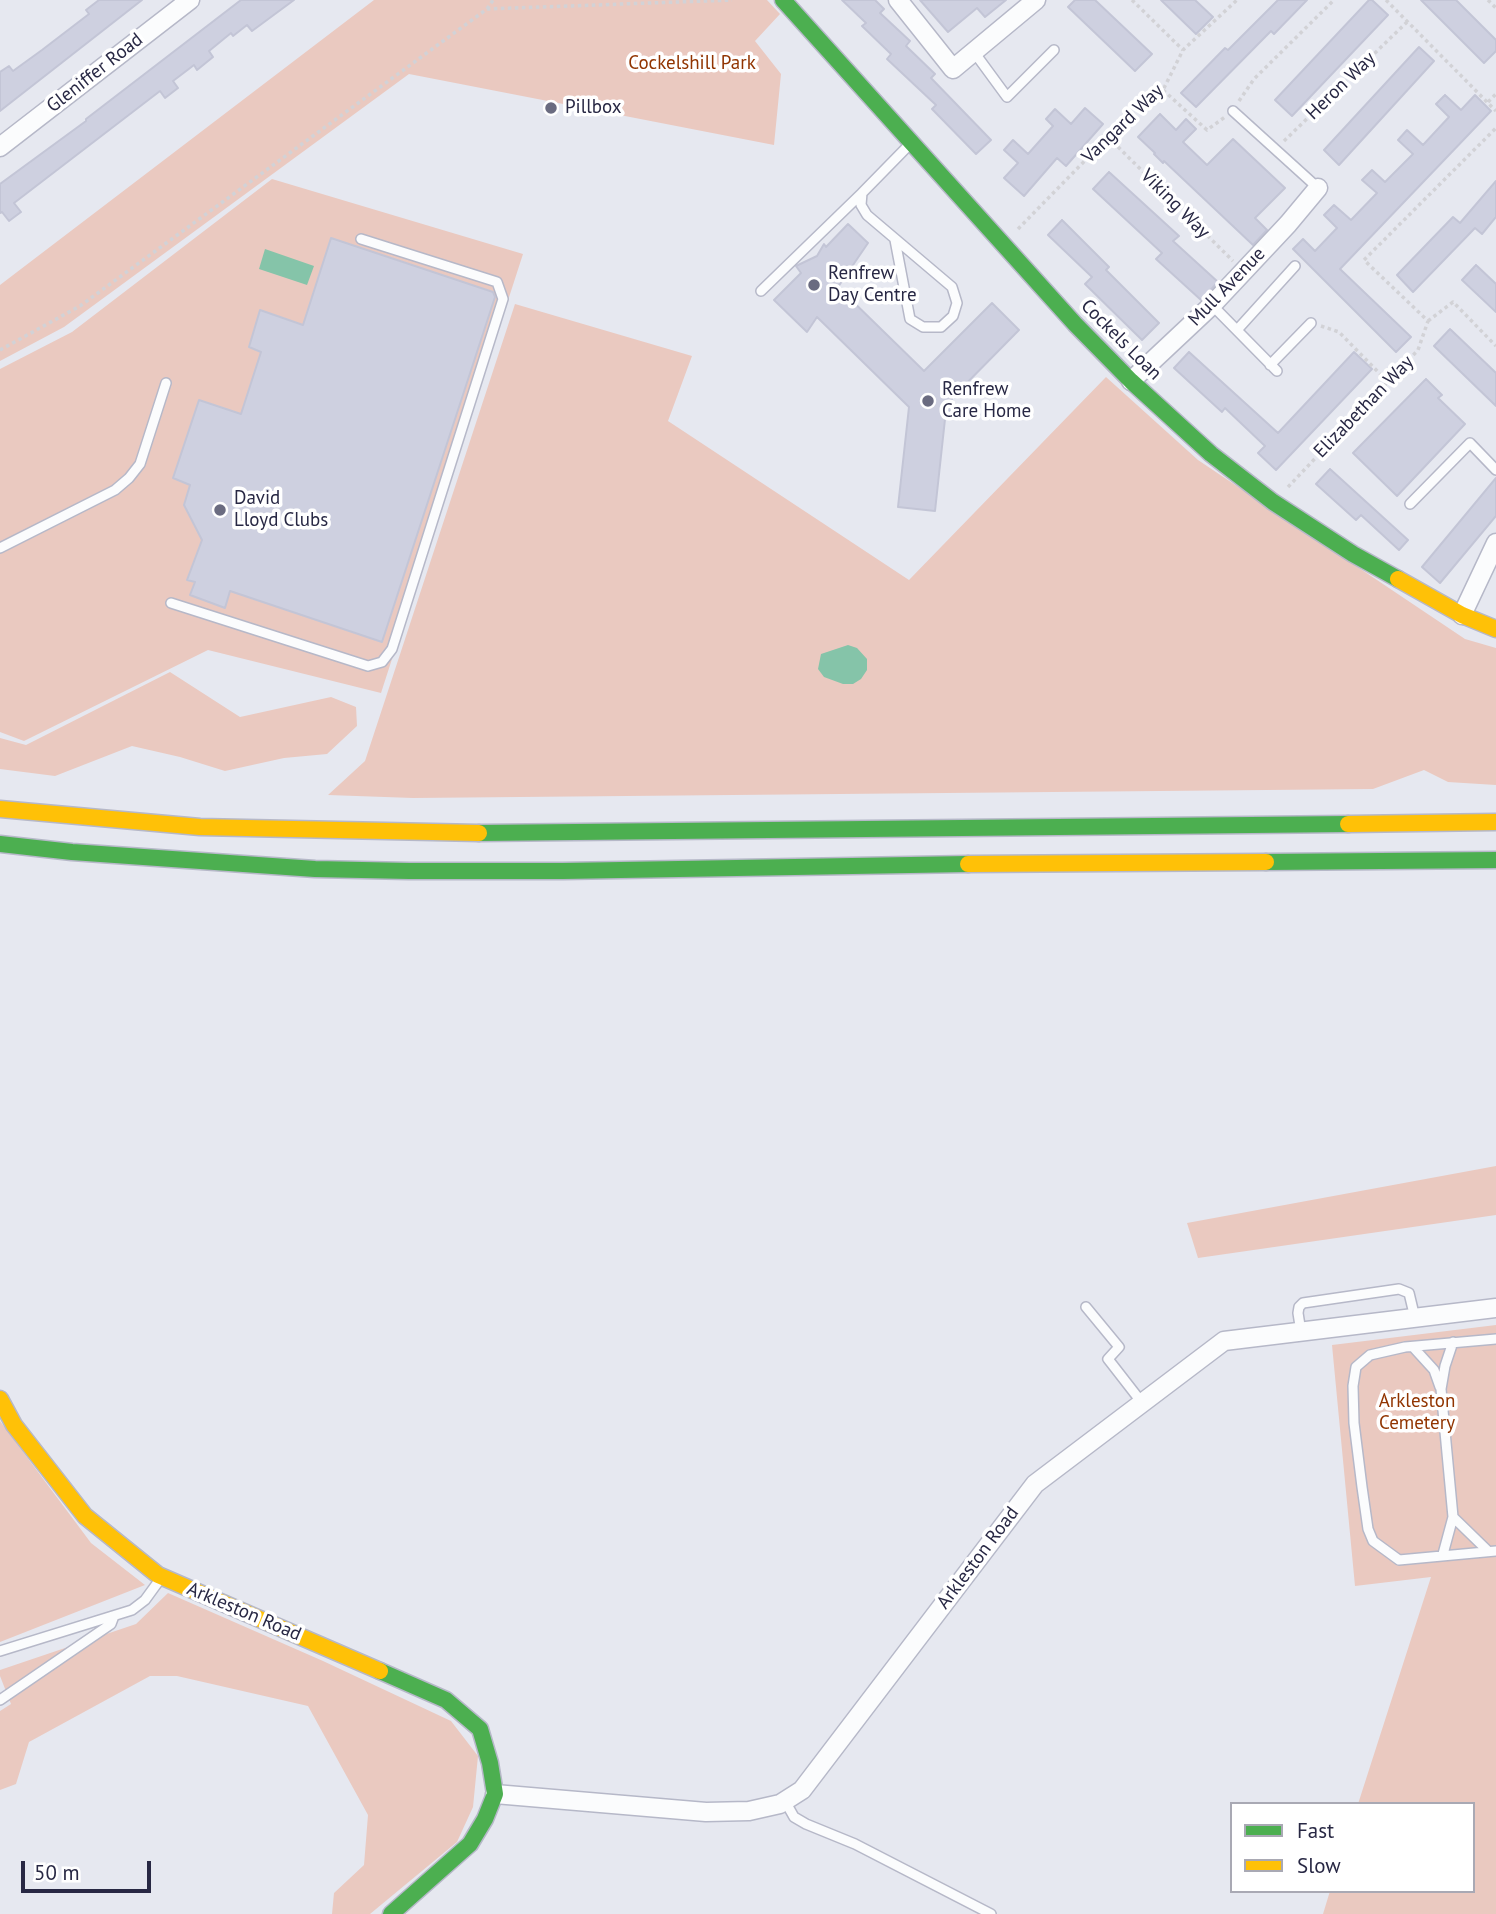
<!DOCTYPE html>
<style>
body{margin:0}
#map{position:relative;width:1496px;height:1914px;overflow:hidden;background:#e6e8f0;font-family:"PT Sans",sans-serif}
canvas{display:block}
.legend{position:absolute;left:1230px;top:1802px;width:245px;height:91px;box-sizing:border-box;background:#fff;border:2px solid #a9a9b4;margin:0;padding:9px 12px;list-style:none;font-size:21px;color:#282844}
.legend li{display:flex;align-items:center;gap:14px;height:35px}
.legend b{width:35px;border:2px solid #a9a9b4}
.scale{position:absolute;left:21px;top:1861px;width:130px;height:32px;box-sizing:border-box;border:4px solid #282844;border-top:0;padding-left:9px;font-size:21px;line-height:24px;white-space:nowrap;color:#282844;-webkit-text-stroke:5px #fff;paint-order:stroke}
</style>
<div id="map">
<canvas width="1496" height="1914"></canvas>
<ul class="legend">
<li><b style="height:9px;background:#4caf50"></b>Fast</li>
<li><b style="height:9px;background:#ffc107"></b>Slow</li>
</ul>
<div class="scale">50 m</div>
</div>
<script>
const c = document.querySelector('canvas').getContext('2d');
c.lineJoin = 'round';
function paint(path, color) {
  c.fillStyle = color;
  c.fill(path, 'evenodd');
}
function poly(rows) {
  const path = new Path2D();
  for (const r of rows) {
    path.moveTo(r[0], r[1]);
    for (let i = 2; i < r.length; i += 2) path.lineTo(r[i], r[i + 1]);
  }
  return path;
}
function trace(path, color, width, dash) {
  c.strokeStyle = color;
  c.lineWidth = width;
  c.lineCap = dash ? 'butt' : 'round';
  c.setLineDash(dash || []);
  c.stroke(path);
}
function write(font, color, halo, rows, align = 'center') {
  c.font = font + ' "PT Sans",sans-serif';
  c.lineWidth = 7;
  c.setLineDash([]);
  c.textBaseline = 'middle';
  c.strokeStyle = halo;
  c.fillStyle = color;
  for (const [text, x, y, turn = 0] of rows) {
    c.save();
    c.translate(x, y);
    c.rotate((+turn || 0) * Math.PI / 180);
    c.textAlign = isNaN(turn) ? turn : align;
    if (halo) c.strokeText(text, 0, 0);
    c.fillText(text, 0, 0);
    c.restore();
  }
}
paint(poly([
 [374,0,767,0,780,14,755,41,781,74,774,145,409,74,64,327,0,361,0,285],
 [272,179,523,254,381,693,208,650,24,741,0,732,0,369,72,332],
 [515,304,692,356,668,421,909,580,1106,377,1198,460,1465,639,1496,648,1496,785,1448,782,1424,770,1373,789,413,798,328,795,365,761],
 [170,672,240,717,331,697,356,707,357,726,327,754,284,758,225,771,180,757,132,746,55,776,0,769,0,738,26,745],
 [1496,1166,1496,1215,1198,1258,1187,1223],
 [1496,1325,1496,1914,1323,1914,1330,1891,1473,1891,1473,1804,1358,1804,1431,1577,1355,1586,1332,1345],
 [0,1421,91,1543,145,1585,0,1642],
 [168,1593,323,1661,451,1721,478,1756,473,1807,457,1842,370,1914,332,1914,334,1893,364,1865,368,1815,308,1706,177,1676,150,1676,29,1742,16,1784,0,1790,0,1711,11,1704,0,1676,0,1670,136,1624]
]), '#eac9c0');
paint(poly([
 [265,249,314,266,307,285,259,269],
 [848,645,857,648,867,659,867,670,861,679,853,684,843,684,824,677,818,669,821,654]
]), '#85c4a9');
const building = poly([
 [99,0,142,0,0,111,0,72,9,66,13,71,42,50,89,14,86,10,99,0],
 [241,0,294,0,252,31,247,25,233,36,231,33,209,51,213,57,197,70,194,65,173,81,178,88,165,98,160,91,14,203,21,212,9,221,2,212,0,213,0,184,86,121,86,119,241,0],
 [842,0,875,0,884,9,880,13,910,41,906,46,935,74,931,78,991,140,976,154,932,109,936,105,887,59,891,54,862,26,866,23,842,0],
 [920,0,1006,0,985,17,977,8,948,32,920,0],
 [1075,0,1095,0,1152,54,1135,71,1068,7,1075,0],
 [1161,0,1195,0,1213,17,1196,34,1161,0],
 [1278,0,1307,0,1274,34,1271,31,1196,107,1181,93,1225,48,1228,50,1278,0],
 [1369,0,1372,0,1388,15,1292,116,1275,100,1369,0],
 [1421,0,1456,0,1496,40,1496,51,1484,63,1421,0],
 [1419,47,1434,61,1339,165,1324,150,1419,47],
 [1445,95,1461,110,1475,95,1491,111,1340,269,1411,337,1396,352,1293,249,1303,239,1315,251,1337,228,1324,215,1334,205,1351,220,1377,193,1362,180,1372,170,1385,182,1413,154,1398,140,1407,130,1423,145,1449,117,1436,104,1445,95],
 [1085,108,1103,124,1066,166,1057,158,1024,196,1004,178,1018,163,1004,150,1013,140,1028,154,1053,126,1046,119,1055,109,1071,124,1085,108],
 [1160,114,1176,130,1186,119,1196,129,1183,142,1207,165,1233,139,1285,188,1255,218,1267,230,1253,245,1164,161,1163,163,1154,154,1155,153,1138,137,1160,114],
 [1109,172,1179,236,1173,241,1218,282,1201,300,1156,259,1162,253,1093,189,1109,172],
 [1496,181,1496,217,1482,234,1475,228,1413,292,1397,275,1453,217,1460,223,1496,181],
 [1062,220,1109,267,1106,270,1159,323,1142,340,1085,284,1092,277,1048,235,1062,220],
 [848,224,868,243,838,287,924,371,992,303,1019,330,951,399,963,413,946,410,935,511,898,507,909,407,817,317,807,332,774,300,801,273,796,266,817,256,824,244,826,247,848,224],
 [331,238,493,292,495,297,382,642,230,591,225,608,190,595,195,582,187,580,202,540,184,505,190,485,173,478,199,400,241,414,261,352,249,347,260,310,303,325,331,238],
 [1476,265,1496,284,1496,312,1462,280,1476,265],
 [1450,329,1496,373,1496,406,1434,346,1450,329],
 [1189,352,1278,433,1354,352,1372,369,1276,470,1258,453,1265,446,1225,408,1222,412,1174,368,1189,352],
 [1426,379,1442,395,1438,398,1465,424,1397,496,1353,453,1426,379],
 [1330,469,1408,540,1399,550,1361,515,1356,520,1316,484,1330,469],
 [1496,478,1496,516,1440,583,1422,567,1496,478]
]);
paint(building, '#ced0e0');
trace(building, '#c3c5d6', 2);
const lane = poly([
 [974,52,1007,97,1054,50],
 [1233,111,1318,188],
 [895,240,910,319,923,327,941,327,953,316,957,303,952,287,867,215,861,205,862,193,910,144],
 [761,291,862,193],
 [1212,305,1277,371],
 [1237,330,1295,266],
 [1270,365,1311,323],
 [1410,504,1470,443,1496,470],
 [0,548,115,490,129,478,140,464,166,383],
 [171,603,368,666,382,662,392,649,503,299,497,282,361,239],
 [1086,1307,1119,1347,1108,1359,1143,1404],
 [1301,1332,1298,1313,1299,1307,1303,1303,1399,1289,1409,1293,1415,1318],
 [1496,1339,1405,1347,1370,1355,1356,1367,1353,1386,1354,1423,1362,1487,1368,1529,1373,1541,1399,1560,1496,1551],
 [1413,1347,1434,1370,1440,1387],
 [1453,1517,1488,1551],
 [1443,1554,1453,1517,1441,1389,1445,1366,1453,1342],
 [0,1651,132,1610,145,1600,161,1578],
 [0,1700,111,1624,114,1616],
 [785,1801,794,1817,806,1824,855,1844,991,1914]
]);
const street = poly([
 [898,0,953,69,1036,0],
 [0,147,190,0],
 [1131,381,1212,305,1288,224,1318,188],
 [1462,615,1496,543],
 [495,1794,706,1812,749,1811,780,1804,802,1790,1035,1484,1224,1341,1496,1308]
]);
const fast = poly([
 [783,0,1075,324,1131,381,1211,454,1273,502,1353,554,1398,579],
 [479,833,1348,824],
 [0,844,72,852,315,869,409,871,563,871,968,864],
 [1266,862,1496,860],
 [380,1671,446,1700,480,1729,490,1763,495,1794,485,1819,470,1844,391,1914]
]);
const slow = poly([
 [1398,579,1462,615,1496,629],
 [0,809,200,827,479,833],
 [1348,824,1496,822],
 [968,864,1266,862],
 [0,1399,14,1425,85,1516,158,1575,380,1671]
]);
trace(lane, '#b6b8c8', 12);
trace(street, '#b6b8c8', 21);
trace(fast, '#b6b8c8', 19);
trace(slow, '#b6b8c8', 19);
trace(poly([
 [1132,0,1183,50],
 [1386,0,1496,111],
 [1488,0,1496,8],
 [487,9,493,0],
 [1163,90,1207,130,1225,117],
 [1239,101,1254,79,1334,0],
 [1488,102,1496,94],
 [1108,137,1233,261],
 [1284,141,1407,22],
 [1018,229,1108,137,1163,90,1183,50,1237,0],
 [1428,321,1453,302,1496,346],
 [1321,326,1339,332,1388,382],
 [0,350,80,306,487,9,732,0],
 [1288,487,1418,350,1428,321,1364,260,1496,128]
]), '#d2d2d6', 3.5, [3.5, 3.5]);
trace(lane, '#fbfcfd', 9);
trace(street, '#fbfcfd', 18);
trace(fast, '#4caf50', 16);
trace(slow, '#ffc107', 16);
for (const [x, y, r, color] of [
 [551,108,7,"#6a6b80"],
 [814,285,7,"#6a6b80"],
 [928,401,7,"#6a6b80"],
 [220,510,7,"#6a6b80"]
]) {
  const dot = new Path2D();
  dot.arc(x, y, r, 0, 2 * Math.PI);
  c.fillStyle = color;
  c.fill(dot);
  trace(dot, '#fff', 2.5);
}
write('19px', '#913401', '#fff', [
 ["Cockelshill Park",692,64],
 ["Arkleston",1417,1402],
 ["Cemetery",1417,1424]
]);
write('19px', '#282844', '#fff', [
 ["Gleniffer Road",95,73,-38],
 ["Heron Way",1341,86,-44],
 ["Vangard Way",1123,124,-44],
 ["Viking Way",1175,204,45],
 ["Mull Avenue",1227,287,-46],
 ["Cockels Loan",1121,340,45],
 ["Elizabethan Way",1364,407,-46],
 ["Arkleston Road",978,1558,-53],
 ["Arkleston Road",244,1612,23]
]);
write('19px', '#282844', '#fff', [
 ["Pillbox",565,108],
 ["Renfrew",828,274],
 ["Day Centre",828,296],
 ["Renfrew",942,390],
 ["Care Home",942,412],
 ["David",234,499],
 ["Lloyd Clubs",234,521]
], 'left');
</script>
